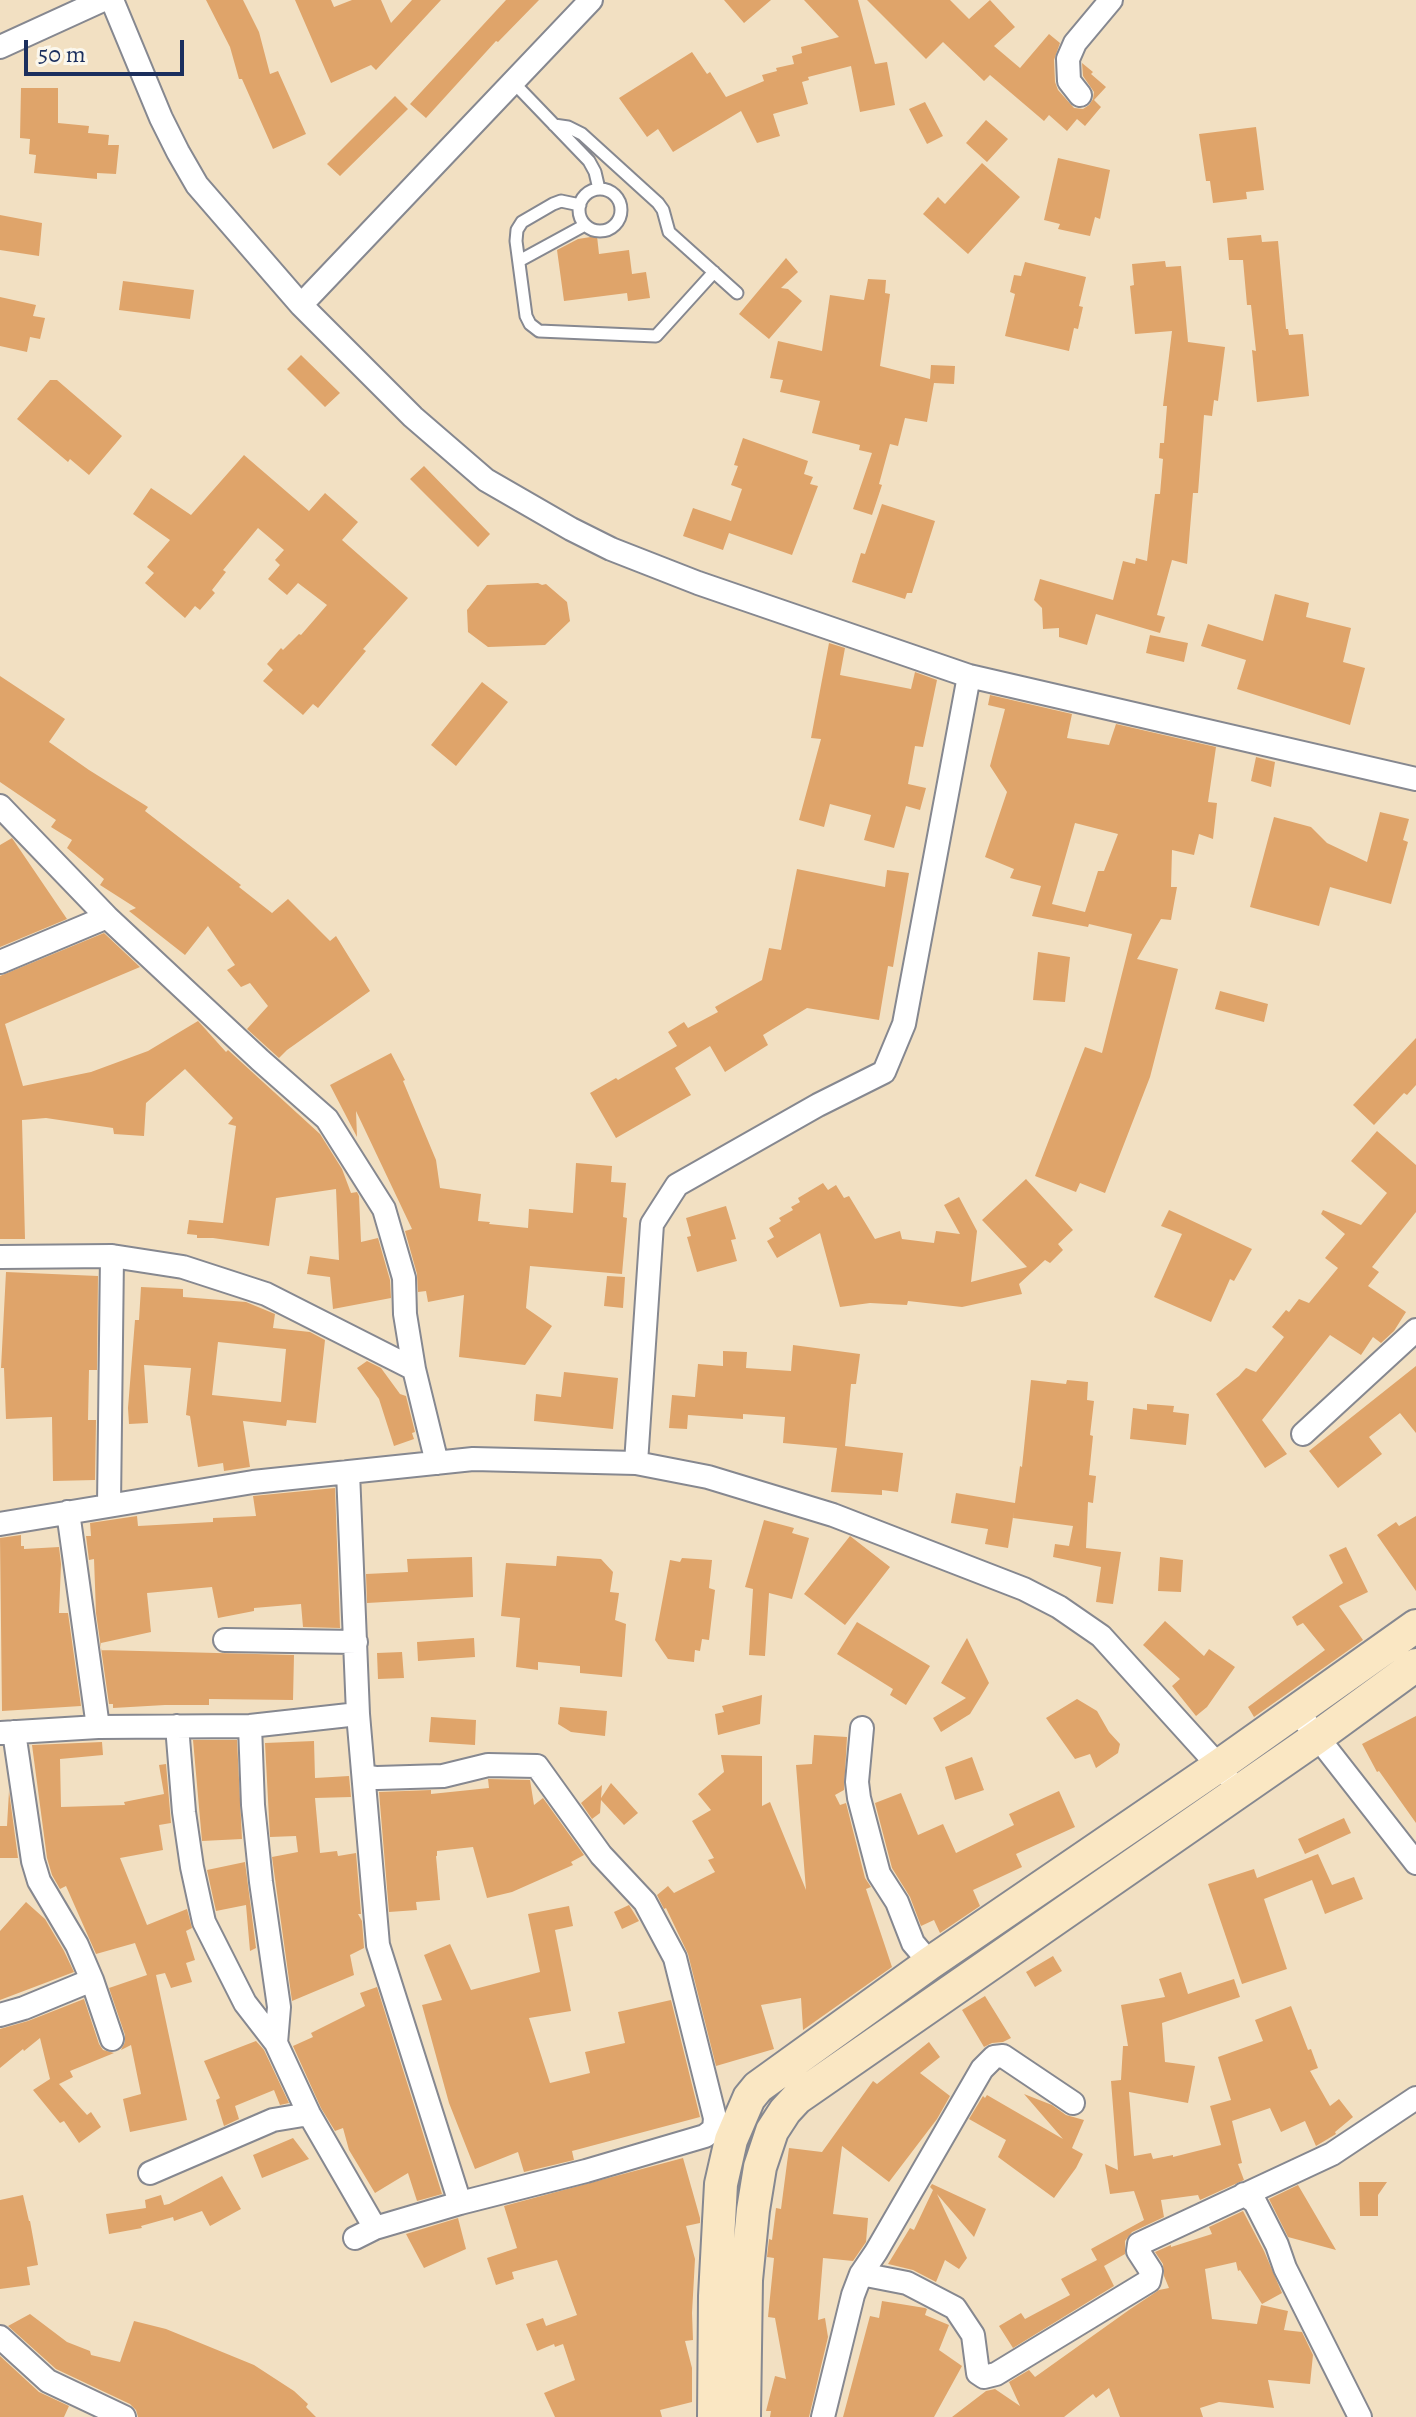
<!DOCTYPE html>
<style>
body{margin:0}
#map{position:relative;width:1416px;height:2417px;overflow:hidden;background:#f2e0c2;font-family:Alegreya,serif}
canvas{display:block}
.scale{position:absolute;left:24px;top:40px;width:160px;height:36px;box-sizing:border-box;border:4px solid #1b2f5e;border-top:0;padding-left:10px;font-size:24px;line-height:28px;white-space:nowrap;color:#1b2f5e;-webkit-text-stroke:6px #fbf7ec;paint-order:stroke}
</style>
<div id="map">
<canvas width="1416" height="2417"></canvas>
<div class="scale">50 m</div>
</div>
<script>
const c = document.querySelector('canvas').getContext('2d');
c.lineJoin = 'round';
function paint(path, color) {
  c.fillStyle = color;
  c.fill(path, 'evenodd');
}
function poly(rows) {
  const path = new Path2D();
  for (const r of rows) {
    if (r.length === 3) {
      path.moveTo(r[0] + r[2], r[1]);
      path.arc(r[0], r[1], r[2], 0, 2 * Math.PI);
      continue;
    }
    path.moveTo(r[0], r[1]);
    for (let i = 2; i < r.length; i += 2) path.lineTo(r[i], r[i + 1]);
  }
  return path;
}
function trace(path, color, width, dash) {
  c.strokeStyle = color;
  c.lineWidth = width;
  c.lineCap = dash ? 'butt' : 'round';
  c.setLineDash(dash || []);
  c.stroke(path);
}
paint(poly([
 [206,0,243,0,259,32,270,74,278,71,306,134,273,149,242,79,239,79,230,47],
 [295,0,331,0,334,7,352,0,381,0,391,23,412,0,441,0,376,70,371,65,331,83],
 [506,0,539,0,498,42,496,41,426,118,410,104],
 [724,0,771,0,744,23],
 [804,0,858,0,875,64,887,62,895,105,860,112,851,66,808,77,809,80,802,82,808,104,773,114,780,136,757,143,741,111,673,152,658,129,647,137,619,98,692,52,707,74,710,72,726,97,764,81,762,75,777,71,776,68,794,64,792,56,802,53,801,47,839,37],
 [867,0,950,0,969,19,990,0,1015,27,994,46,1020,68,1049,34,1060,43,1054,60,1055,82,1058,90,1074,108,1083,109,1089,105,1093,99,1094,92,1083,76,1082,63,1093,72,1091,74,1106,87,1094,100,1101,107,1085,126,1077,119,1067,131,1049,115,1044,121,990,75,984,81,943,42,926,59],
 [21,88,58,88,58,123,89,126,88,133,109,135,108,145,119,145,116,174,97,173,97,179,34,173,36,155,29,154,30,139,20,138],
 [395,96,408,109,340,176,327,164],
 [925,102,943,136,927,144,909,109],
 [986,120,1008,139,987,162,966,143],
 [1256,127,1264,190,1246,192,1247,199,1213,203,1210,181,1206,181,1199,134],
 [1058,158,1110,170,1100,219,1095,217,1090,236,1058,229,1060,224,1044,220],
 [982,163,1020,197,968,254,923,214,938,197,945,204],
 [0,215,42,223,39,256,0,250],
 [1261,235,1262,242,1278,241,1286,329,1288,329,1289,335,1303,334,1309,396,1257,402,1252,350,1256,351,1251,305,1247,305,1243,260,1229,260,1227,238],
 [597,236,599,254,629,250,632,274,646,272,650,298,628,301,627,293,564,301,557,250,578,239],
 [786,258,798,272,781,288,788,289,802,301,769,339,739,314],
 [1165,261,1166,267,1181,266,1188,342,1225,347,1218,401,1214,400,1212,416,1204,415,1198,493,1193,493,1187,564,1172,560,1157,615,1165,617,1160,633,1096,614,1087,645,1059,637,1059,628,1043,629,1042,608,1034,600,1040,579,1113,600,1123,561,1135,564,1136,558,1147,561,1155,494,1160,494,1163,459,1159,458,1160,443,1164,443,1167,406,1163,406,1172,331,1135,334,1130,286,1134,285,1132,264],
 [1025,262,1086,277,1079,306,1083,307,1078,329,1074,328,1069,351,1005,336,1015,294,1010,292,1014,275,1021,276],
 [868,279,886,280,885,293,890,294,880,366,930,379,931,365,955,366,954,384,934,383,927,422,905,418,898,446,890,444,879,484,882,485,872,515,853,509,872,453,859,450,860,445,812,433,820,401,780,392,783,380,770,378,778,341,822,351,830,295,864,300],
 [123,281,194,290,190,319,119,310],
 [0,297,36,305,33,316,45,318,40,339,30,337,27,352,0,346],
 [301,355,340,393,325,407,287,369],
 [50,380,57,380,122,436,89,475,70,459,68,462,17,419],
 [743,438,808,461,804,474,813,477,810,484,818,486,792,555,729,533,723,550,683,536,693,508,731,521,742,489,731,485,738,466,734,465],
 [244,455,309,511,325,493,358,522,342,540,408,598,363,649,366,651,318,708,313,704,303,715,263,681,273,670,267,664,281,648,283,650,299,634,301,635,327,605,298,583,287,595,268,579,280,565,275,560,284,550,258,528,223,570,226,572,212,590,215,593,200,610,195,606,185,618,145,583,154,573,147,567,170,540,133,514,151,488,191,515],
 [424,466,490,534,478,547,410,479],
 [882,504,935,521,912,593,907,593,905,599,852,582,861,553,865,554],
 [538,583,542,585,546,584,567,602,570,621,545,645,488,647,468,632,467,610,487,585],
 [1275,594,1309,603,1306,617,1351,628,1343,662,1365,668,1350,725,1237,689,1246,660,1201,646,1208,624,1263,641],
 [1150,635,1188,643,1184,662,1146,653],
 [829,643,845,648,840,675,911,689,915,672,937,680,923,747,915,746,908,784,926,788,920,810,906,806,894,848,864,840,871,815,830,804,824,827,799,820,821,739,811,738],
 [0,676,65,719,49,742,89,770,148,807,145,811,241,885,239,887,272,913,288,899,330,941,336,936,370,991,287,1050,279,1058,247,1029,268,1006,250,983,241,987,227,970,235,965,208,926,185,955,129,911,136,908,100,885,104,879,67,848,72,840,51,827,56,820,0,782],
 [482,682,508,702,456,766,431,745],
 [990,695,1072,714,1067,738,1109,745,1116,724,1216,747,1208,802,1217,803,1213,839,1199,834,1194,855,1172,850,1171,887,1177,887,1171,920,1161,919,1137,959,1178,969,1150,1077,1105,1193,1080,1183,1076,1192,1035,1176,1085,1047,1102,1053,1132,934,1089,924,1088,927,1032,916,1041,886,1010,878,1014,869,985,857,1007,792,990,766,1005,709,988,705],
 [1075,823,1118,834,1104,871,1098,871,1085,912,1052,904],
 [1256,757,1275,762,1271,787,1251,781],
 [1380,812,1409,819,1403,840,1408,842,1391,904,1330,887,1319,926,1250,907,1274,817,1311,827,1327,843,1367,862],
 [12,838,67,919,0,947,0,845],
 [797,869,885,887,887,870,909,873,893,967,888,966,879,1020,807,1008,763,1035,768,1045,725,1072,710,1046,675,1068,691,1095,616,1138,590,1093,616,1078,618,1080,677,1046,668,1032,684,1022,688,1028,718,1012,715,1007,762,980,769,948,781,950],
 [104,933,140,967,5,1024,23,1086,91,1072,148,1051,198,1021,226,1052,228,1050,320,1134,342,1169,351,1193,357,1192,359,1196,361,1242,378,1238,390,1280,391,1298,333,1309,330,1277,307,1274,310,1256,339,1260,336,1189,276,1198,269,1246,213,1238,197,1238,197,1235,187,1234,189,1220,223,1223,236,1126,228,1124,233,1118,185,1069,146,1103,144,1136,114,1134,113,1128,46,1118,22,1120,25,1239,0,1239,0,976],
 [1038,952,1070,957,1065,1002,1033,1000],
 [1220,991,1268,1004,1264,1022,1215,1009],
 [1416,1038,1416,1085,1407,1095,1404,1093,1374,1125,1353,1105],
 [391,1053,405,1080,403,1081,436,1160,440,1188,481,1194,478,1221,490,1222,489,1224,528,1228,529,1209,573,1213,576,1163,612,1166,611,1182,626,1183,623,1217,627,1218,622,1274,530,1266,526,1308,552,1326,525,1365,459,1357,464,1295,428,1302,426,1291,418,1292,417,1274,405,1231,412,1229,356,1111,357,1137,330,1085],
 [1377,1131,1416,1165,1416,1212,1372,1267,1379,1272,1368,1286,1406,1312,1394,1331,1381,1343,1373,1337,1361,1355,1330,1335,1262,1420,1287,1454,1265,1468,1216,1394,1239,1376,1246,1368,1256,1372,1284,1337,1272,1327,1286,1310,1289,1312,1299,1299,1309,1303,1338,1268,1325,1258,1345,1234,1321,1214,1323,1210,1361,1225,1387,1193,1351,1161],
 [1026,1179,1073,1230,1058,1244,1063,1250,1050,1263,1045,1260,1019,1284,1022,1294,962,1307,908,1301,907,1305,870,1303,840,1307,820,1233,777,1258,767,1241,774,1237,769,1228,781,1221,779,1218,793,1210,791,1207,800,1202,798,1198,823,1183,828,1190,836,1185,844,1198,849,1196,875,1239,900,1231,902,1239,934,1243,936,1231,960,1234,944,1205,959,1197,977,1231,971,1282,1027,1267,982,1220],
 [726,1206,736,1239,731,1240,737,1261,697,1272,687,1237,691,1236,686,1218],
 [1169,1210,1252,1249,1234,1281,1230,1279,1211,1322,1154,1297,1182,1234,1161,1226],
 [6,1272,98,1276,97,1370,89,1370,88,1420,96,1420,95,1480,53,1481,52,1417,6,1419,4,1368,1,1368],
 [607,1276,625,1277,623,1308,604,1306],
 [141,1287,183,1289,183,1297,246,1302,275,1314,273,1328,310,1332,325,1340,316,1423,287,1420,286,1426,243,1421,250,1467,224,1471,223,1463,198,1467,190,1416,186,1415,191,1368,144,1365,148,1423,129,1424,128,1408,135,1320,139,1320],
 [218,1342,286,1349,281,1402,212,1395],
 [793,1345,860,1354,856,1384,851,1384,845,1446,903,1453,898,1492,882,1490,882,1495,831,1492,837,1448,783,1443,785,1417,743,1414,743,1419,688,1415,687,1429,669,1428,672,1395,695,1397,698,1364,723,1366,723,1351,747,1352,746,1368,791,1371],
 [367,1361,381,1368,400,1394,406,1396,415,1432,412,1433,414,1439,394,1446,379,1399,357,1368],
 [1416,1366,1416,1433,1400,1413,1369,1437,1382,1454,1338,1488,1309,1451],
 [564,1372,618,1378,613,1429,534,1421,536,1394,561,1397],
 [1031,1380,1066,1384,1067,1380,1088,1382,1087,1400,1094,1401,1090,1435,1093,1436,1089,1475,1096,1476,1093,1503,1088,1502,1086,1548,1121,1552,1113,1604,1096,1602,1101,1567,1053,1557,1055,1544,1069,1546,1073,1526,1013,1518,1014,1511,1008,1548,985,1544,988,1529,951,1523,956,1493,1015,1503,1020,1466,1022,1467],
 [1147,1404,1174,1406,1173,1412,1189,1414,1186,1445,1130,1439,1133,1408,1147,1410],
 [335,1488,340,1628,303,1627,301,1604,254,1608,254,1611,218,1618,212,1587,147,1593,151,1632,101,1643,101,1650,294,1655,293,1700,209,1699,209,1705,165,1705,113,1708,113,1704,109,1704,96,1613,94,1559,89,1560,86,1536,91,1536,90,1523,137,1516,138,1526,213,1522,213,1518,256,1516,253,1496],
 [1416,1516,1416,1591,1377,1535,1396,1522,1399,1526],
 [764,1520,794,1528,792,1533,809,1538,792,1599,769,1593,765,1656,749,1655,753,1589,745,1587],
 [21,1535,21,1546,24,1546,24,1549,59,1547,61,1564,59,1613,68,1613,81,1706,2,1711,0,1538],
 [850,1536,890,1567,845,1625,804,1594],
 [1346,1547,1368,1592,1339,1606,1363,1640,1254,1717,1248,1707,1325,1650,1303,1623,1297,1626,1292,1617,1343,1583,1329,1555],
 [557,1556,601,1559,613,1572,610,1592,619,1593,615,1620,626,1624,622,1677,580,1673,580,1666,538,1662,538,1670,516,1667,520,1618,501,1616,506,1563,556,1566],
 [472,1557,473,1597,367,1603,366,1574,408,1572,407,1559],
 [1160,1557,1183,1560,1181,1592,1158,1591],
 [682,1558,712,1560,709,1588,715,1590,709,1640,702,1639,700,1651,695,1650,694,1662,668,1659,655,1640,670,1560,680,1562],
 [1165,1621,1204,1656,1209,1649,1235,1667,1207,1707,1196,1716,1172,1686,1180,1679,1143,1645],
 [857,1622,930,1666,906,1705,890,1695,893,1689,837,1654],
 [474,1638,475,1657,418,1661,417,1642],
 [967,1638,989,1683,970,1714,941,1732,933,1718,966,1698,941,1683],
 [402,1652,404,1678,378,1679,377,1653],
 [762,1695,760,1724,718,1735,715,1714,724,1712,722,1706],
 [1077,1699,1097,1711,1109,1732,1120,1744,1118,1753,1096,1768,1090,1754,1075,1759,1046,1718],
 [560,1707,607,1711,605,1736,571,1732,558,1724],
 [1416,1716,1416,1823,1379,1771,1377,1772,1362,1744],
 [431,1717,476,1720,475,1745,429,1742],
 [814,1735,847,1737,844,1790,835,1795,840,1805,846,1803,865,1878,871,1887,866,1889,892,1967,803,2030,801,1998,761,2005,774,2049,716,2066,688,1954,666,1908,664,1909,657,1895,668,1886,674,1893,715,1872,708,1860,714,1858,692,1821,711,1810,698,1794,724,1772,721,1755,762,1756,762,1806,770,1802,806,1890,796,1765,812,1764],
 [193,1740,237,1740,242,1839,202,1841],
 [314,1741,315,1778,349,1776,351,1797,315,1798,320,1853,337,1851,338,1856,356,1853,361,1914,358,1914,362,1921,364,1948,350,1955,354,1975,292,2001,272,1857,298,1852,296,1836,270,1837,265,1743],
 [102,1742,103,1755,60,1759,61,1807,125,1805,124,1802,164,1794,159,1765,166,1764,171,1823,159,1825,163,1850,120,1858,147,1925,187,1909,192,1928,186,1931,195,1960,186,1963,192,1982,171,1988,165,1973,156,1975,187,2120,130,2132,123,2099,141,2094,131,2045,121,2050,125,2042,125,2035,109,1988,147,1975,135,1943,96,1954,66,1886,60,1889,52,1875,47,1858,32,1745],
 [972,1757,984,1790,955,1800,945,1767],
 [488,1779,530,1780,534,1805,543,1798,584,1855,571,1862,573,1865,512,1892,487,1898,473,1847,437,1851,437,1856,436,1856,440,1900,416,1902,417,1910,389,1912,379,1792,431,1790,431,1794,489,1788],
 [611,1783,638,1813,624,1825,601,1800,600,1813,592,1819,581,1803,602,1785,601,1798],
 [9,1791,18,1858,0,1858,0,1826,7,1826],
 [1059,1791,1075,1827,1016,1854,1022,1867,973,1890,980,1906,940,1933,934,1920,921,1926,910,1897,892,1868,875,1803,901,1793,918,1835,943,1824,956,1853,1014,1825,1009,1814],
 [1344,1818,1351,1833,1305,1854,1298,1839],
 [1318,1854,1332,1885,1354,1877,1363,1899,1325,1914,1312,1880,1264,1899,1287,1969,1242,1984,1208,1884,1254,1869,1257,1878],
 [245,1862,256,1948,250,1951,246,1905,216,1911,207,1870],
 [26,1902,45,1919,64,1951,74,1972,0,2000,0,1931],
 [629,1905,639,1921,622,1929,614,1912],
 [569,1906,573,1926,555,1930,571,2011,529,2018,550,2083,590,2073,585,2052,625,2043,618,2012,671,2000,700,2117,572,2151,574,2160,524,2172,518,2152,475,2169,449,2103,422,2005,442,2000,424,1955,450,1944,471,1990,540,1972,528,1914],
 [1053,1956,1062,1971,1035,1987,1026,1972],
 [1181,1972,1188,1994,1234,1979,1240,1997,1162,2023,1165,2062,1195,2066,1188,2103,1129,2092,1134,2156,1151,2153,1153,2159,1173,2155,1173,2157,1221,2145,1210,2106,1231,2100,1218,2057,1263,2041,1255,2020,1291,2006,1308,2050,1311,2049,1318,2068,1310,2071,1330,2106,1339,2099,1353,2117,1335,2132,1336,2134,1316,2146,1305,2121,1281,2132,1270,2108,1232,2121,1242,2163,1238,2164,1244,2180,1200,2200,1198,2195,1161,2200,1164,2217,1132,2232,1125,2241,1125,2254,1104,2266,1114,2286,1013,2348,999,2326,1021,2313,1025,2319,1070,2295,1061,2279,1097,2260,1091,2249,1144,2220,1134,2191,1110,2194,1105,2164,1118,2170,1111,2081,1121,2080,1123,2046,1128,2046,1121,2005,1165,1997,1159,1979],
 [377,1987,442,2194,417,2201,408,2173,375,2193,349,2150,343,2128,335,2131,321,2108,293,2046,313,2037,311,2033,365,2006,360,1993],
 [985,1996,1011,2038,1003,2042,992,2043,984,2047,962,2010],
 [84,1999,99,2044,103,2050,114,2053,70,2071,73,2077,59,2084,87,2115,91,2112,101,2127,79,2143,64,2121,60,2123,33,2090,50,2079,40,2038,24,2051,23,2049,0,2068,0,2029,28,2021],
 [256,2041,264,2050,289,2103,280,2105,274,2090,235,2106,239,2119,224,2126,216,2100,220,2098,204,2061],
 [929,2042,940,2057,920,2073,950,2096,937,2119,889,2182,842,2146,833,2214,868,2218,866,2242,853,2261,823,2258,818,2320,825,2318,828,2337,809,2417,770,2417,771,2411,766,2411,775,2376,786,2379,775,2318,768,2317,774,2258,767,2257,769,2239,772,2240,776,2208,781,2209,789,2148,822,2152,873,2081,877,2084],
 [1024,2094,1052,2105,1066,2115,1084,2120,1072,2148,1083,2154,1076,2168,1054,2198,998,2157,1006,2140,969,2119,983,2096,985,2098,987,2095,1063,2139],
 [293,2138,309,2159,262,2178,253,2155],
 [683,2158,700,2218,700,2223,686,2226,695,2259,692,2313,693,2340,685,2341,692,2368,692,2402,660,2410,662,2417,555,2417,544,2393,575,2380,563,2344,555,2347,554,2344,537,2351,526,2324,543,2318,546,2326,577,2315,557,2260,512,2272,514,2279,496,2285,487,2258,517,2248,504,2206],
 [222,2176,241,2209,210,2226,202,2211,174,2221,173,2217,141,2226,142,2228,109,2234,106,2214,146,2208,145,2200,161,2195,164,2205,169,2204],
 [1359,2182,1387,2182,1378,2195,1378,2216,1360,2216],
 [932,2184,986,2209,974,2237,937,2194,967,2258,959,2269,945,2260,936,2282,913,2270,888,2264,910,2228,914,2230,933,2190,930,2187],
 [1298,2185,1336,2250,1288,2237,1269,2199],
 [23,2195,29,2221,30,2221,38,2265,27,2267,30,2285,0,2289,0,2200],
 [1243,2211,1264,2251,1282,2293,1262,2304,1240,2270,1238,2271,1236,2262,1205,2269,1212,2319,1257,2324,1261,2305,1288,2311,1284,2330,1302,2332,1313,2355,1310,2384,1268,2380,1274,2408,1219,2402,1200,2408,1203,2417,1120,2417,1109,2388,1096,2398,1093,2394,1064,2417,952,2417,986,2391,995,2389,1020,2406,1009,2382,1029,2370,1035,2377,1129,2310,1159,2290,1169,2288,1164,2276,1163,2264,1155,2252,1171,2245,1171,2247,1212,2234,1209,2227],
 [458,2218,466,2249,424,2268,406,2234],
 [882,2301,925,2308,927,2309,925,2315,949,2325,939,2350,962,2366,934,2417,843,2417,870,2316,879,2318],
 [30,2314,67,2342,90,2351,91,2355,120,2362,134,2321,166,2329,254,2365,294,2391,308,2404,306,2407,316,2417,138,2417,136,2410,130,2404,56,2369,8,2326],
 [0,2356,39,2392,69,2406,64,2417,0,2417]
]), '#dfa46a');
const lane = poly([
 [513,82,589,161,595,172,599,189],
 [554,125,568,127,582,134,658,203,663,210,669,232,737,293],
 [600,210,21],
 [580,205,561,201,553,204,522,222,517,230,516,241,526,316,530,324,539,331,656,336,714,272],
 [519,261,585,225]
]);
const street = poly([
 [112,0,161,118,178,152,197,185,301,305,413,417,486,480,571,529,611,549,698,583,969,676,1416,779],
 [0,47,103,0],
 [1080,95,1069,81,1068,59,1075,43,1111,0],
 [301,305,591,0],
 [0,806,107,917,260,1060,327,1119,384,1209,404,1278,405,1314,414,1369,437,1463],
 [0,962,107,917],
 [0,1257,112,1256,183,1267,266,1294,414,1369],
 [1303,1434,1416,1330],
 [636,1463,652,1224,677,1185,818,1105,884,1072,904,1024,969,676],
 [348,1472,358,1714,378,1945,460,2203],
 [109,1505,112,1256],
 [68,1512,98,1727],
 [0,1524,253,1482,473,1459,636,1463,708,1477,833,1515,1024,1589,1059,1607,1101,1636,1226,1774],
 [225,1640,356,1642],
 [1297,1711,1416,1863],
 [177,1726,184,1812,192,1867,204,1922,245,2003,276,2043,309,2114,375,2228],
 [250,1726,253,1805,261,1882,279,2007,276,2043],
 [862,1728,857,1782,859,1798,879,1874,897,1902,913,1943,930,1963],
 [14,1732,33,1861,39,1881,77,1945,92,1980,112,2039],
 [0,1733,98,1727,250,1726,358,1714],
 [0,2015,24,2008,92,1980],
 [150,2173,273,2120,309,2114],
 [1244,2194,1255,2202,1277,2245,1285,2268,1360,2417],
 [355,2238,375,2228,460,2203,586,2171,705,2136,714,2129,715,2118,675,1958,645,1902,601,1855,537,1766,488,1765,443,1776,377,1778,364,1776],
 [861,2274,907,2283,955,2308,973,2335,978,2373,984,2377,996,2374,1149,2281,1151,2271,1138,2251,1139,2244,1332,2154,1416,2098],
 [0,2337,48,2381,124,2417],
 [823,2417,853,2295,861,2274,876,2252,982,2069,994,2057,1003,2056,1073,2103]
]);
const secondary = poly([
 [714,2417,715,2296,721,2184,731,2140,749,2098,758,2087,930,1963,1220,1765,1416,1626],
 [744,2417,746,2280,753,2210,760,2167,772,2131,785,2111,797,2098,1316,1738,1416,1665]
]);
trace(lane, '#868890', 15);
trace(street, '#868890', 26);
trace(secondary, '#868890', 36);
trace(lane, '#fff', 11);
trace(street, '#fff', 22);
trace(secondary, '#fae7c3', 32);
</script>
